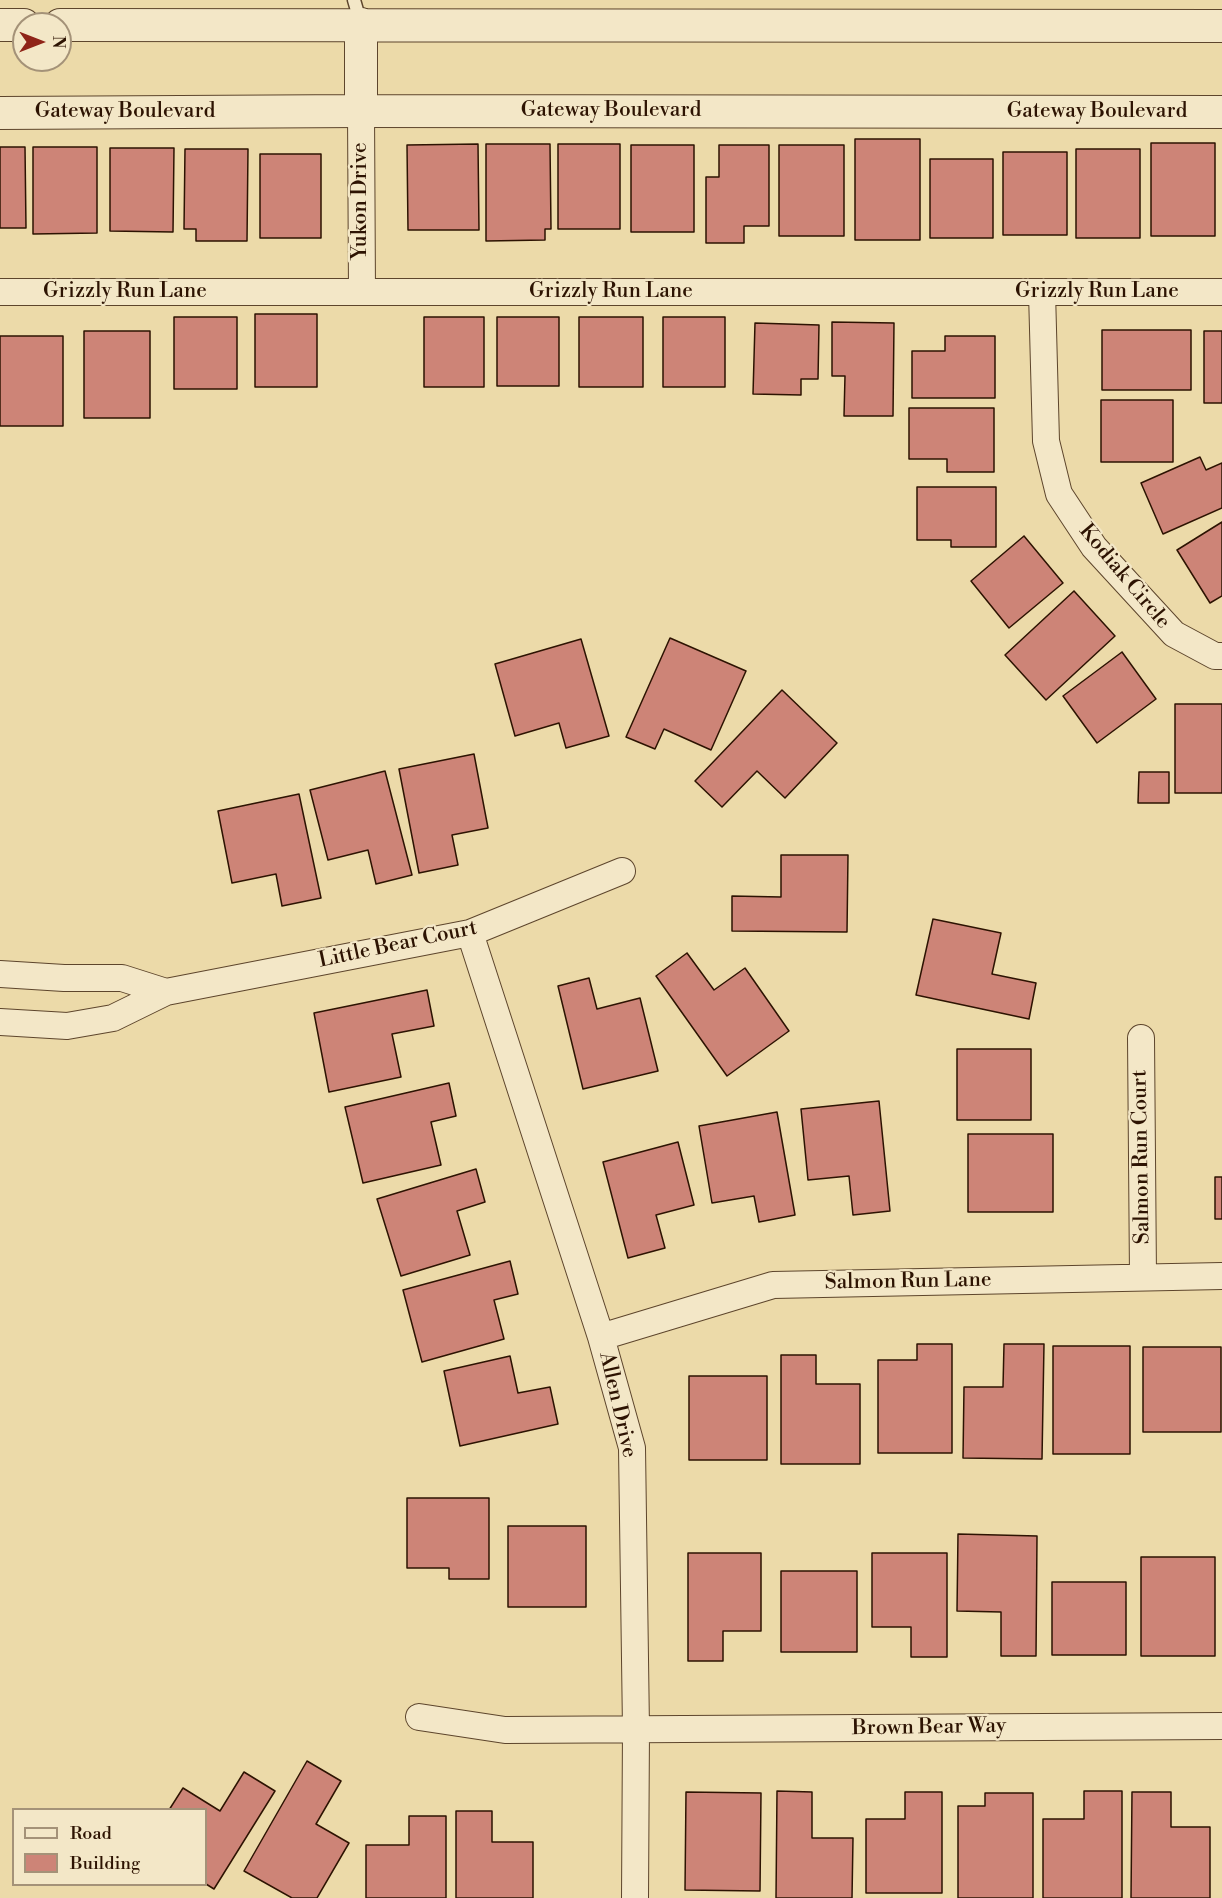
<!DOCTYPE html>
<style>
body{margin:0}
#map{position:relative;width:1222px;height:1898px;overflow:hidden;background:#ecdaa9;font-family:"Libre Bodoni",serif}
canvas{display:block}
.legend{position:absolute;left:12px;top:1808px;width:195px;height:78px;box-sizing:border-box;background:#f3e7c7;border:2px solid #a49278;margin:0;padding:8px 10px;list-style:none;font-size:18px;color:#2d1302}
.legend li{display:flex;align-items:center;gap:12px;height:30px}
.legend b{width:30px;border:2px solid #a49278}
.north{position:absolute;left:12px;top:12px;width:60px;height:60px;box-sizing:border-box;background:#f3e7c7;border:2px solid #a49278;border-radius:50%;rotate:90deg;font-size:16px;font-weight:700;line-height:24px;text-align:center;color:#2d1302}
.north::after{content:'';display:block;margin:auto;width:21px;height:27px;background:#8f2418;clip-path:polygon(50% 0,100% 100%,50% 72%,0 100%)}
</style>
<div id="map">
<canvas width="1222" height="1898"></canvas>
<ul class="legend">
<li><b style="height:8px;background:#f3e7c7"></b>Road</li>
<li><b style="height:16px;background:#cd8477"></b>Building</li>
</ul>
<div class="north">N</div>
</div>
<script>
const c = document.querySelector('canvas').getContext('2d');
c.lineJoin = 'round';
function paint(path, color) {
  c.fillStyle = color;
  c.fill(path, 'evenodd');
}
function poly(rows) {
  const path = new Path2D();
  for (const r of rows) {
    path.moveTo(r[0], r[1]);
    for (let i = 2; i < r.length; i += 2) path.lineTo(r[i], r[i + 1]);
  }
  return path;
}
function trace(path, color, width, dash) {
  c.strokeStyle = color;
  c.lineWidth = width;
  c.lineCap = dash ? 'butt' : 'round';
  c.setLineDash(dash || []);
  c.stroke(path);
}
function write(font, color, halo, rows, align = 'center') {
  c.font = font + ' "Libre Bodoni",serif';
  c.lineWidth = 4.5;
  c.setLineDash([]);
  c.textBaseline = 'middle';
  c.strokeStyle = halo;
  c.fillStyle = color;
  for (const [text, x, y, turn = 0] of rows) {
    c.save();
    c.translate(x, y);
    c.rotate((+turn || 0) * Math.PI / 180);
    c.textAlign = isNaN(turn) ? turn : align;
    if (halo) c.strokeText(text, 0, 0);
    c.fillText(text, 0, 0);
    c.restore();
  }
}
const building = poly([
 [855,139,920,139,920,240,855,240,855,139],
 [1151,143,1215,143,1215,236,1151,236,1151,143],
 [478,144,479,230,408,230,407,145,478,144],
 [486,144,550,144,551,229,545,229,545,240,486,241,486,144],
 [558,144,620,144,620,229,558,229,558,144],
 [631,145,694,145,694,232,631,232,631,145],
 [719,145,769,145,769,226,744,226,744,243,706,243,706,177,719,177,719,145],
 [779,145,844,145,844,236,779,236,779,145],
 [0,147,25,147,26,228,0,228,0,147],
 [33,147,97,147,97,233,33,234,33,147],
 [110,148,174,148,173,232,110,231,110,148],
 [185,149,248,149,247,241,196,241,196,229,184,229,185,149],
 [1076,149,1140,149,1140,238,1076,238,1076,149],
 [1003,152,1067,152,1067,235,1003,235,1003,152],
 [260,154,321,154,321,238,260,238,260,154],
 [930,159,993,159,993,238,930,238,930,159],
 [255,314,317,314,317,387,255,387,255,314],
 [174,317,237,317,237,389,174,389,174,317],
 [424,317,484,317,484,387,424,387,424,317],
 [497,317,559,317,559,386,497,386,497,317],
 [579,317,643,317,643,387,579,387,579,317],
 [663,317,725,317,725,387,663,387,663,317],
 [832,322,894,323,893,416,844,416,845,376,832,376,832,322],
 [755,323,819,325,818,379,801,379,801,395,753,394,755,323],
 [1102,330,1191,330,1191,390,1102,390,1102,330],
 [84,331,150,331,150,418,84,418,84,331],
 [1204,331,1222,331,1222,403,1204,403,1204,331],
 [0,336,63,336,63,426,0,426,0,336],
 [945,336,995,336,995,398,912,398,912,351,945,351,945,336],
 [1101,400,1173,400,1173,462,1101,462,1101,400],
 [909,408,994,408,994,472,947,472,947,459,909,459,909,408],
 [1200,457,1206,470,1222,463,1222,508,1163,534,1141,483,1200,457],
 [917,487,996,487,996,547,951,547,951,540,917,540,917,487],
 [1222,522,1222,596,1210,603,1177,550,1222,522],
 [1024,536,1063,583,1009,628,971,581,1024,536],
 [1074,591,1115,636,1046,700,1005,655,1074,591],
 [670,638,746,671,711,750,664,729,655,749,626,737,670,638],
 [581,639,609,736,566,748,559,723,515,736,495,664,581,639],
 [1122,652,1156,699,1097,743,1063,696,1122,652],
 [782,690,837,743,785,798,757,771,722,807,695,781,782,690],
 [1175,704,1222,704,1222,793,1175,793,1175,704],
 [474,754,488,828,452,835,458,865,419,873,399,769,474,754],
 [385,771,412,875,376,884,368,850,328,860,310,790,385,771],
 [1139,772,1169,772,1169,803,1138,803,1139,772],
 [299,794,321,898,282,906,276,874,232,883,218,811,299,794],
 [781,855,848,855,847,932,732,931,732,896,781,897,781,855],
 [933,919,1001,933,992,974,1036,983,1029,1019,916,995,933,919],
 [687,953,714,990,745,968,789,1031,727,1076,656,976,687,953],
 [589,978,597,1009,640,998,658,1071,583,1089,558,986,589,978],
 [427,990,434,1026,392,1034,401,1077,329,1092,314,1013,427,990],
 [957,1049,1031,1049,1031,1120,957,1120,957,1049],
 [449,1083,456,1116,431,1122,441,1165,363,1183,345,1107,449,1083],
 [879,1101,890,1211,853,1215,849,1176,808,1180,801,1109,879,1101],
 [777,1112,795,1215,759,1222,754,1196,712,1203,699,1126,777,1112],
 [968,1134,1053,1134,1053,1212,968,1212,968,1134],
 [678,1142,694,1205,656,1215,665,1248,628,1258,603,1162,678,1142],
 [476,1169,485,1202,457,1211,470,1255,401,1276,377,1199,476,1169],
 [1215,1177,1222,1177,1222,1219,1215,1219,1215,1177],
 [510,1261,518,1294,494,1300,504,1339,422,1362,403,1290,510,1261],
 [917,1344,952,1344,952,1453,878,1453,878,1360,917,1360,917,1344],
 [1004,1344,1044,1344,1042,1459,963,1458,964,1387,1003,1387,1004,1344],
 [1053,1346,1130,1346,1130,1454,1053,1454,1053,1346],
 [1143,1347,1221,1347,1221,1432,1143,1432,1143,1347],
 [781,1355,816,1355,816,1384,860,1384,860,1464,781,1464,781,1355],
 [510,1356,518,1393,550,1387,558,1424,460,1446,444,1371,510,1356],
 [689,1376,767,1376,767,1460,689,1460,689,1376],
 [407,1498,489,1498,489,1579,449,1579,449,1568,407,1568,407,1498],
 [508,1526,586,1526,586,1607,508,1607,508,1526],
 [958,1534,1037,1536,1036,1656,1001,1656,1001,1612,957,1611,958,1534],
 [688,1553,761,1553,761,1631,723,1631,723,1661,688,1661,688,1553],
 [872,1553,947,1553,947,1657,911,1657,911,1627,872,1627,872,1553],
 [1141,1557,1215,1557,1215,1656,1141,1656,1141,1557],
 [781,1571,857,1571,857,1652,781,1652,781,1571],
 [1052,1582,1126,1582,1126,1655,1052,1655,1052,1582],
 [307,1761,341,1781,316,1824,349,1843,317,1898,292,1898,244,1871,307,1761],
 [244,1772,275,1791,214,1889,206,1884,206,1810,169,1810,183,1788,220,1811,244,1772],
 [777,1791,812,1792,812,1838,853,1838,852,1898,776,1898,777,1791],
 [1084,1791,1122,1791,1122,1898,1043,1898,1043,1819,1084,1819,1084,1791],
 [686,1792,761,1793,760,1891,685,1890,686,1792],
 [905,1792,942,1792,942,1893,866,1893,866,1819,905,1819,905,1792],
 [1132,1792,1171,1792,1171,1827,1210,1827,1210,1898,1131,1898,1132,1792],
 [985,1793,1033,1793,1033,1898,958,1898,958,1806,985,1806,985,1793],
 [456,1811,492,1811,492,1842,533,1842,533,1898,456,1898,456,1811],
 [409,1816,446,1816,446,1898,366,1898,366,1845,409,1845,409,1816]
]);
paint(building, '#cd8477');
trace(building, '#2d1302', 1.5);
const service = poly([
 [354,0,361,24]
]);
const minor = poly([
 [361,111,362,292],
 [0,292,1222,292],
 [1042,292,1046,441,1059,494,1094,547,1174,634,1215,656,1222,656],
 [470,933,601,1337,632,1448,636,1729,635,1898],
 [0,974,64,978,122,978,166,992],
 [0,1022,67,1026,113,1018,166,992,470,933,622,871],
 [1141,1038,1143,1277],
 [601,1337,773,1285,1222,1276],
 [419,1717,505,1730,1222,1726]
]);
const tertiary = poly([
 [361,24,361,111],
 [0,25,24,25],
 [60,25,1222,26],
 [0,113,361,111,1222,112]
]);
trace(service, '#5d452c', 15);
trace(minor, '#5d452c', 28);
trace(tertiary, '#5d452c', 34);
trace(service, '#f3e7c7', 12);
trace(minor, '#f3e7c7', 26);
trace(tertiary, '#f3e7c7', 32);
write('21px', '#2d1302', '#f3e7c7', [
 ["Gateway Boulevard",611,111],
 ["Gateway Boulevard",125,112],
 ["Gateway Boulevard",1097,112],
 ["Yukon Drive",361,201,-90],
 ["Grizzly Run Lane",125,292],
 ["Grizzly Run Lane",611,292],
 ["Grizzly Run Lane",1097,292],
 ["Kodiak Circle",1124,577,50],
 ["Little Bear Court",398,945,-12],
 ["Salmon Run Court",1142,1157,-91],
 ["Salmon Run Lane",908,1282,-1],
 ["Allen Drive",617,1405,77],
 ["Brown Bear Way",929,1728,-1]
]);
</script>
